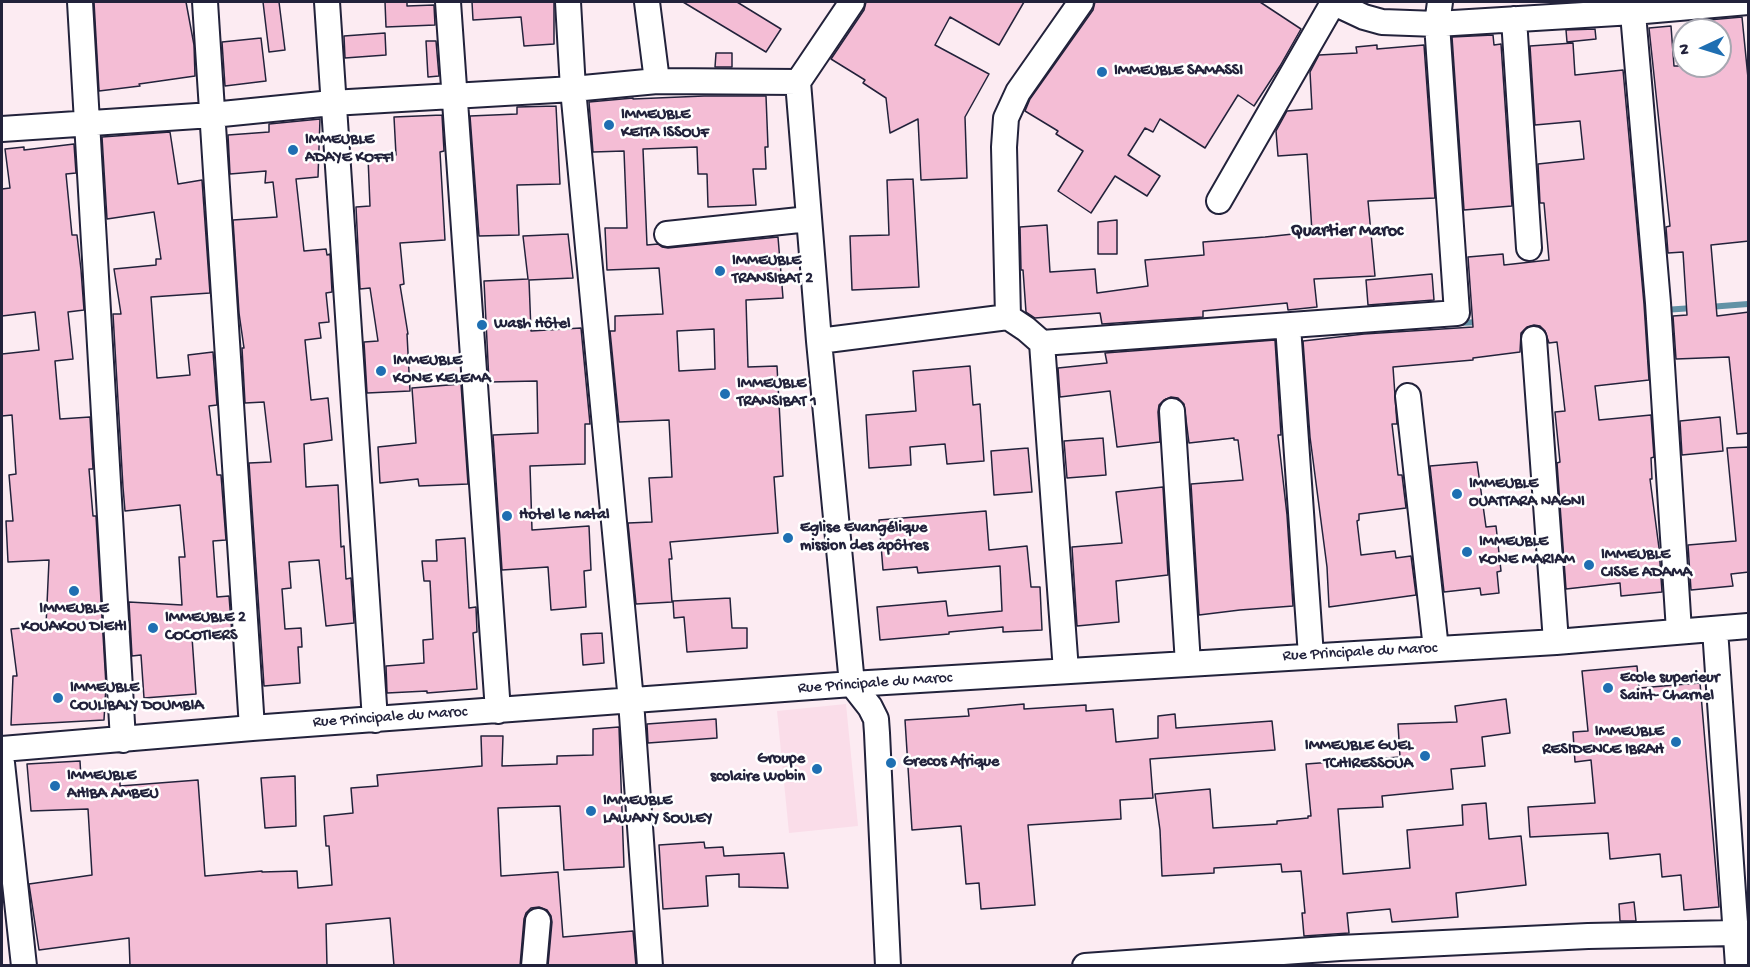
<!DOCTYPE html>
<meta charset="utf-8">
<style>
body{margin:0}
#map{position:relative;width:1750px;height:967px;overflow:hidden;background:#fcebf2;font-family:"Gochi Hand",sans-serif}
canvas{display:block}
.frame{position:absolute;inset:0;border:3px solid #22223b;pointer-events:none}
.north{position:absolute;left:1672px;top:18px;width:60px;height:60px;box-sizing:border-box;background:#fff;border:2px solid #a7a7b1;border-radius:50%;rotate:266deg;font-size:16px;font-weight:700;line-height:24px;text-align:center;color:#22223b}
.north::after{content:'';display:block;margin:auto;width:21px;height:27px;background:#1f6fb2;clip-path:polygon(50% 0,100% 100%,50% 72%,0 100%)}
</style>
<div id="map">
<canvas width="1750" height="967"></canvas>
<div class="frame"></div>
<div class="north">N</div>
</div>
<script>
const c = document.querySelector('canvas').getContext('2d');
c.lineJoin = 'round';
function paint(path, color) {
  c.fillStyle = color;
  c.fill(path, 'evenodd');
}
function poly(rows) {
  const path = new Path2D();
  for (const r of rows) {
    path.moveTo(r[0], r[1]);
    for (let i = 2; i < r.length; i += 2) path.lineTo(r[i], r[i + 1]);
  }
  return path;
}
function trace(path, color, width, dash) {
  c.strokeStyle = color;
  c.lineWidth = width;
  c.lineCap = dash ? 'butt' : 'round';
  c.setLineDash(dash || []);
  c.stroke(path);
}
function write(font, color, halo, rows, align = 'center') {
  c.font = font + ' "Gochi Hand",sans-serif';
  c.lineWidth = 5;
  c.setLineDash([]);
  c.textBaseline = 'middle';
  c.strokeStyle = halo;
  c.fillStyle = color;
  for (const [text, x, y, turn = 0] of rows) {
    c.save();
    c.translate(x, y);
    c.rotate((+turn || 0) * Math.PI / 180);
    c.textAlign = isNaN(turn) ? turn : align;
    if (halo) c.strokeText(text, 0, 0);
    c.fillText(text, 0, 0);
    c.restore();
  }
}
paint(poly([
 [846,704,858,826,789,833,777,711]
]), '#fadde9');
trace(poly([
 [1709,307,1748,304],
 [1664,310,1693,308],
 [1458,323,1480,322]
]), '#6392a6', 6);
const building = poly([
 [94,2,186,2,194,45,195,76,139,84,140,86,99,91,94,2],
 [263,2,279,2,285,50,269,52,263,2],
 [385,2,407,2,407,6,434,5,435,25,386,27,385,2],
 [472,2,554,2,554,44,524,46,521,17,473,20,472,2],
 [683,2,737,2,781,29,766,52,683,2],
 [866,2,1024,2,999,45,950,17,935,45,989,74,965,117,967,178,921,180,918,119,890,133,886,98,863,83,865,80,831,59,864,10,866,2],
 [1095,2,1260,2,1301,29,1280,66,1254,106,1238,95,1205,148,1160,119,1153,132,1145,128,1128,155,1160,176,1147,196,1115,176,1091,213,1058,191,1083,151,1056,134,1058,131,1025,111,1030,99,1093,10,1095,2],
 [1742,17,1749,88,1749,241,1711,245,1717,316,1749,312,1749,433,1737,434,1729,357,1676,359,1673,316,1687,315,1683,252,1668,253,1666,227,1670,226,1649,28,1671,26,1674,66,1720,66,1720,30,1698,30,1697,21,1742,17],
 [1595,29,1596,39,1567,42,1566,30,1595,29],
 [385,33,386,55,345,58,344,36,385,33],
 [1493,35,1494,45,1501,44,1512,206,1464,210,1452,37,1493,35],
 [261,38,266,81,225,86,222,42,261,38],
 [426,41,436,41,439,76,428,77,426,41],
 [1573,43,1575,75,1623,70,1644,304,1649,380,1595,386,1599,420,1651,415,1654,457,1651,458,1652,479,1650,479,1659,548,1662,592,1621,596,1620,583,1566,589,1557,463,1560,462,1555,412,1565,411,1557,342,1549,343,1545,331,1540,326,1534,325,1527,327,1521,333,1520,352,1473,358,1473,360,1393,367,1397,424,1392,424,1398,475,1402,475,1406,508,1359,514,1359,520,1357,521,1361,555,1395,551,1396,558,1411,556,1416,595,1329,607,1327,567,1310,437,1303,341,1364,334,1473,327,1468,257,1503,254,1504,265,1549,260,1544,203,1540,203,1538,164,1584,159,1580,121,1535,125,1530,46,1573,43],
 [1377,45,1377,49,1424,45,1435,198,1368,201,1375,276,1314,279,1317,307,1288,310,1287,303,1203,311,1203,317,1102,324,1100,313,1035,318,1026,312,1023,270,1021,270,1020,227,1047,225,1050,272,1095,269,1097,293,1148,286,1145,260,1204,255,1203,242,1265,237,1312,232,1307,154,1278,156,1276,131,1287,111,1312,109,1310,72,1319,55,1357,53,1356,47,1377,45],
 [716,53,732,53,732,67,715,67,716,53],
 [704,96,766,96,768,147,765,147,766,169,753,169,756,205,708,207,707,174,698,174,697,147,643,149,647,245,658,244,662,247,668,248,778,237,783,298,746,300,748,367,777,366,783,476,774,477,778,533,670,542,672,559,669,559,672,602,636,604,628,523,652,522,649,478,672,477,669,420,619,422,610,331,615,331,615,316,663,314,659,268,607,270,605,228,627,228,624,151,593,152,589,102,633,98,633,99,704,96],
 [714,329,715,369,679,371,677,331,714,329],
 [556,106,560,184,517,185,519,235,479,236,470,116,517,114,517,107,556,106],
 [442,115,444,151,440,152,445,240,400,243,404,284,400,285,408,334,407,334,410,391,367,393,364,342,378,341,370,288,360,289,356,207,370,206,368,157,396,155,394,117,442,115],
 [320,119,318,177,296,179,304,251,326,249,327,255,330,254,332,292,326,293,329,322,319,323,321,338,305,340,311,400,328,398,332,440,304,444,306,487,338,485,341,547,344,546,346,579,351,578,354,623,326,626,319,560,289,562,291,588,282,589,285,629,301,628,302,647,298,647,300,683,264,686,249,463,271,462,264,402,245,403,242,348,244,348,239,313,233,220,277,217,273,182,265,183,266,171,230,174,228,135,269,132,269,124,320,119],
 [170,132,178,184,202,180,210,293,151,297,157,378,190,375,188,355,213,352,217,405,209,406,217,475,221,475,226,540,213,541,217,597,229,596,232,634,192,637,196,694,144,698,141,655,132,656,129,602,182,605,179,557,185,557,180,505,125,511,123,487,113,314,121,314,114,269,156,265,156,259,161,259,154,212,107,219,102,137,170,132],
 [74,144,76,173,66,174,72,235,77,235,81,270,84,310,68,312,73,359,55,361,60,419,90,417,93,469,89,469,93,516,96,516,106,685,104,720,11,725,13,676,17,676,11,629,46,626,49,560,8,562,6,521,13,521,9,475,16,474,12,415,2,416,2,354,39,350,35,312,2,316,2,189,10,188,5,149,24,147,24,150,74,144],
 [913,179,919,287,852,290,850,236,889,235,887,180,913,179],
 [1117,220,1117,254,1098,254,1098,222,1117,220],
 [568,234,573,278,529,280,531,331,581,328,590,424,585,424,585,464,530,466,532,530,589,526,591,570,584,571,586,607,551,610,548,567,502,570,493,435,538,433,537,381,489,382,484,281,528,279,523,236,568,234],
 [1432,274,1434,300,1368,305,1366,280,1432,274],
 [1275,340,1281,435,1278,435,1287,515,1293,606,1240,610,1199,615,1191,484,1243,480,1238,440,1234,440,1234,438,1189,443,1184,404,1178,398,1171,397,1164,400,1159,405,1158,412,1160,442,1117,447,1110,391,1060,397,1058,368,1107,363,1105,353,1275,340],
 [970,366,973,405,980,404,984,461,947,464,945,444,910,447,911,465,869,468,866,415,916,411,913,371,970,366],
 [461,384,468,484,419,486,418,479,380,483,378,447,416,443,412,388,461,384],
 [1720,417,1723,451,1682,455,1680,421,1720,417],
 [1103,438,1106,475,1067,478,1064,441,1103,438],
 [1749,447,1749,572,1731,574,1733,586,1691,590,1688,545,1736,541,1727,448,1749,447],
 [1028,448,1032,492,994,495,991,451,1028,448],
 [1477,462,1486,527,1496,526,1501,571,1497,572,1499,593,1481,595,1480,588,1444,592,1430,466,1477,462],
 [1163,487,1168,575,1116,581,1119,622,1077,626,1072,547,1122,543,1116,492,1163,487],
 [986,511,989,550,1027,546,1031,587,1040,587,1042,630,1003,632,1003,627,949,632,949,634,880,640,877,607,946,601,948,616,1002,611,1000,566,918,573,917,567,883,570,879,520,986,511],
 [465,538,469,608,476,607,477,632,473,633,477,689,427,693,427,691,387,693,386,666,424,663,423,640,433,639,430,581,424,581,422,561,437,561,436,540,465,538],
 [730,598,732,628,747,628,747,648,687,652,684,617,674,618,673,601,730,598],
 [602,633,604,663,583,665,581,634,602,633],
 [1637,666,1639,688,1700,683,1719,907,1684,910,1681,875,1662,877,1660,854,1610,859,1608,833,1530,837,1528,807,1595,803,1591,760,1575,762,1573,732,1588,731,1582,671,1637,666],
 [1506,699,1510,733,1482,737,1485,766,1451,769,1453,789,1382,796,1383,807,1338,809,1343,874,1410,868,1407,830,1463,825,1462,805,1486,803,1489,839,1521,836,1526,885,1456,893,1458,917,1392,922,1390,909,1347,913,1349,933,1304,936,1302,913,1305,913,1301,871,1282,872,1281,864,1214,868,1214,873,1162,876,1160,830,1155,794,1210,789,1213,828,1277,824,1277,821,1308,818,1308,816,1311,816,1306,764,1400,757,1398,724,1457,722,1455,706,1506,699],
 [1024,704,1024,709,1086,705,1086,711,1113,709,1116,742,1158,738,1158,716,1175,714,1176,728,1272,721,1275,750,1150,759,1153,798,1120,800,1121,819,1028,825,1035,905,981,909,979,883,966,884,961,826,912,830,905,720,969,716,968,709,1024,704],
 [716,719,717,738,648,743,647,724,716,719],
 [619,727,624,867,564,870,560,806,498,808,501,876,558,872,563,937,633,931,636,966,548,966,552,922,551,916,547,910,539,907,531,908,526,913,524,919,520,966,394,966,390,918,326,924,327,966,130,966,129,938,39,950,29,884,92,875,88,809,31,811,27,764,80,761,81,778,120,776,120,786,198,780,205,876,262,871,262,872,297,871,298,888,332,885,329,846,326,846,324,816,353,813,351,788,378,786,377,775,482,766,481,736,503,736,502,766,557,764,557,756,593,755,593,729,619,727],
 [295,776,296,826,265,828,261,778,295,776],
 [704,842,705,848,723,847,724,856,784,853,788,888,739,887,739,874,706,876,708,906,663,909,659,845,704,842],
 [1634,902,1636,921,1620,921,1619,904,1634,902]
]);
paint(building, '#f4bdd5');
trace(building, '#22223b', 1.5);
const minor = poly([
 [80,2,123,740],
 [205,2,252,728],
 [327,2,375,720],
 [448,2,498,711],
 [568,2,573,89,631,701,650,966],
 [647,2,657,81],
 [852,2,798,82,819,341,852,684,870,707,876,719,877,733,888,966],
 [1081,2,1018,92,1006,118,1004,147,1008,317,1026,329,1042,343,1457,313,1437,24,1440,2],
 [1332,2,1364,17,1382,22,1437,24,1633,12,1748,2],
 [1632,2,1658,303,1679,631],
 [1514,19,1529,248],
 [2,129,212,115,332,103,573,89,657,81,798,82],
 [1219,201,1333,3],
 [667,234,809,219],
 [1288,326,1311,656],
 [1534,339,1556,642],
 [819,341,1008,317],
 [1042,343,1066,671],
 [1408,396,1436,649],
 [1172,411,1188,664],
 [1715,629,1738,966],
 [2,749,252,728,852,684,1556,642,1748,626],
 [2,763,24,966],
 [534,966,538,921],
 [1085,966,1340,948,1588,936,1735,933]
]);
trace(minor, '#22223b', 28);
trace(minor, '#fff', 24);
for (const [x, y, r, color] of [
 [1102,72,6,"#1f6fb2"],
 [609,125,6,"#1f6fb2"],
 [293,150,6,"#1f6fb2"],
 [720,271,6,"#1f6fb2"],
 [482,325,6,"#1f6fb2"],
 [381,371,6,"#1f6fb2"],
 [725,394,6,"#1f6fb2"],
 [1457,494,6,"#1f6fb2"],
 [507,516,6,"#1f6fb2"],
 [788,538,6,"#1f6fb2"],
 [1467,552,6,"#1f6fb2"],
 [1589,565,6,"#1f6fb2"],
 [74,591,6,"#1f6fb2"],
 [153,628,6,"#1f6fb2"],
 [1608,688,6,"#1f6fb2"],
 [58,698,6,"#1f6fb2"],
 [1676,742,6,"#1f6fb2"],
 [1425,756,6,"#1f6fb2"],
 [891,763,6,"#1f6fb2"],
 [817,769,6,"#1f6fb2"],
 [55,786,6,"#1f6fb2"],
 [591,811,6,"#1f6fb2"]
]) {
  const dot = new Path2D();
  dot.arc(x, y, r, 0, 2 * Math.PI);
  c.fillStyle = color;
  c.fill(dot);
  trace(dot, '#fff', 2);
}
write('bold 16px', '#22223b', '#fff', [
 ["IMMEUBLE SAMASSI",1114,72],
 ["IMMEUBLE",621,116],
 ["KEITA ISSOUF",621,134],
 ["IMMEUBLE",305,141],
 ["ADAYE KOFFI",305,159],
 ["IMMEUBLE",732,262],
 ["TRANSIBAT 2",732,280],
 ["Wash Hôtel",494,325],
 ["IMMEUBLE",393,362],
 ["KONE KELEMA",393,380],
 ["IMMEUBLE",737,385],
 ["TRANSIBAT 1",737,403],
 ["IMMEUBLE",1469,485],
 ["OUATTARA NAGNI",1469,503],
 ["Hotel le natal",519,516],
 ["Eglise Evangélique",800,529],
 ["mission des apôtres",800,547],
 ["IMMEUBLE",1479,543],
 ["KONE MARIAM",1479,561],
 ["IMMEUBLE",1601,556],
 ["CISSE ADAMA",1601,574],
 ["IMMEUBLE",74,610,"center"],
 ["KOUAKOU DIEHI",74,628,"center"],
 ["IMMEUBLE 2",165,619],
 ["COCOTIERS",165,637],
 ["Ecole superieur",1620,679],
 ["Saint- Charnel",1620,697],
 ["IMMEUBLE",70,689],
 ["COULIBALY DOUMBIA",70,707],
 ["IMMEUBLE",1664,733,"right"],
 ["RESIDENCE IBRAH",1664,751,"right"],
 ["IMMEUBLE GUEL",1413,747,"right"],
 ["TCHIRESSOUA",1413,765,"right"],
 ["Groupe",805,760,"right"],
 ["scolaire Wobin",805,778,"right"],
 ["Grecos Afrique",903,763],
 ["IMMEUBLE",67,777],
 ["AHIBA AMBEU",67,795],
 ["IMMEUBLE",603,802],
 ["LAWANY SOULEY",603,820]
], 'left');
write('16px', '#22223b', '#fff', [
 ["Rue Principale du Maroc",1360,653,-3],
 ["Rue Principale du Maroc",875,684,-4],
 ["Rue Principale du Maroc",390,718,-4]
]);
write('bold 18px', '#22223b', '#fff', [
 ["Quartier Maroc",1347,232]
]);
</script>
